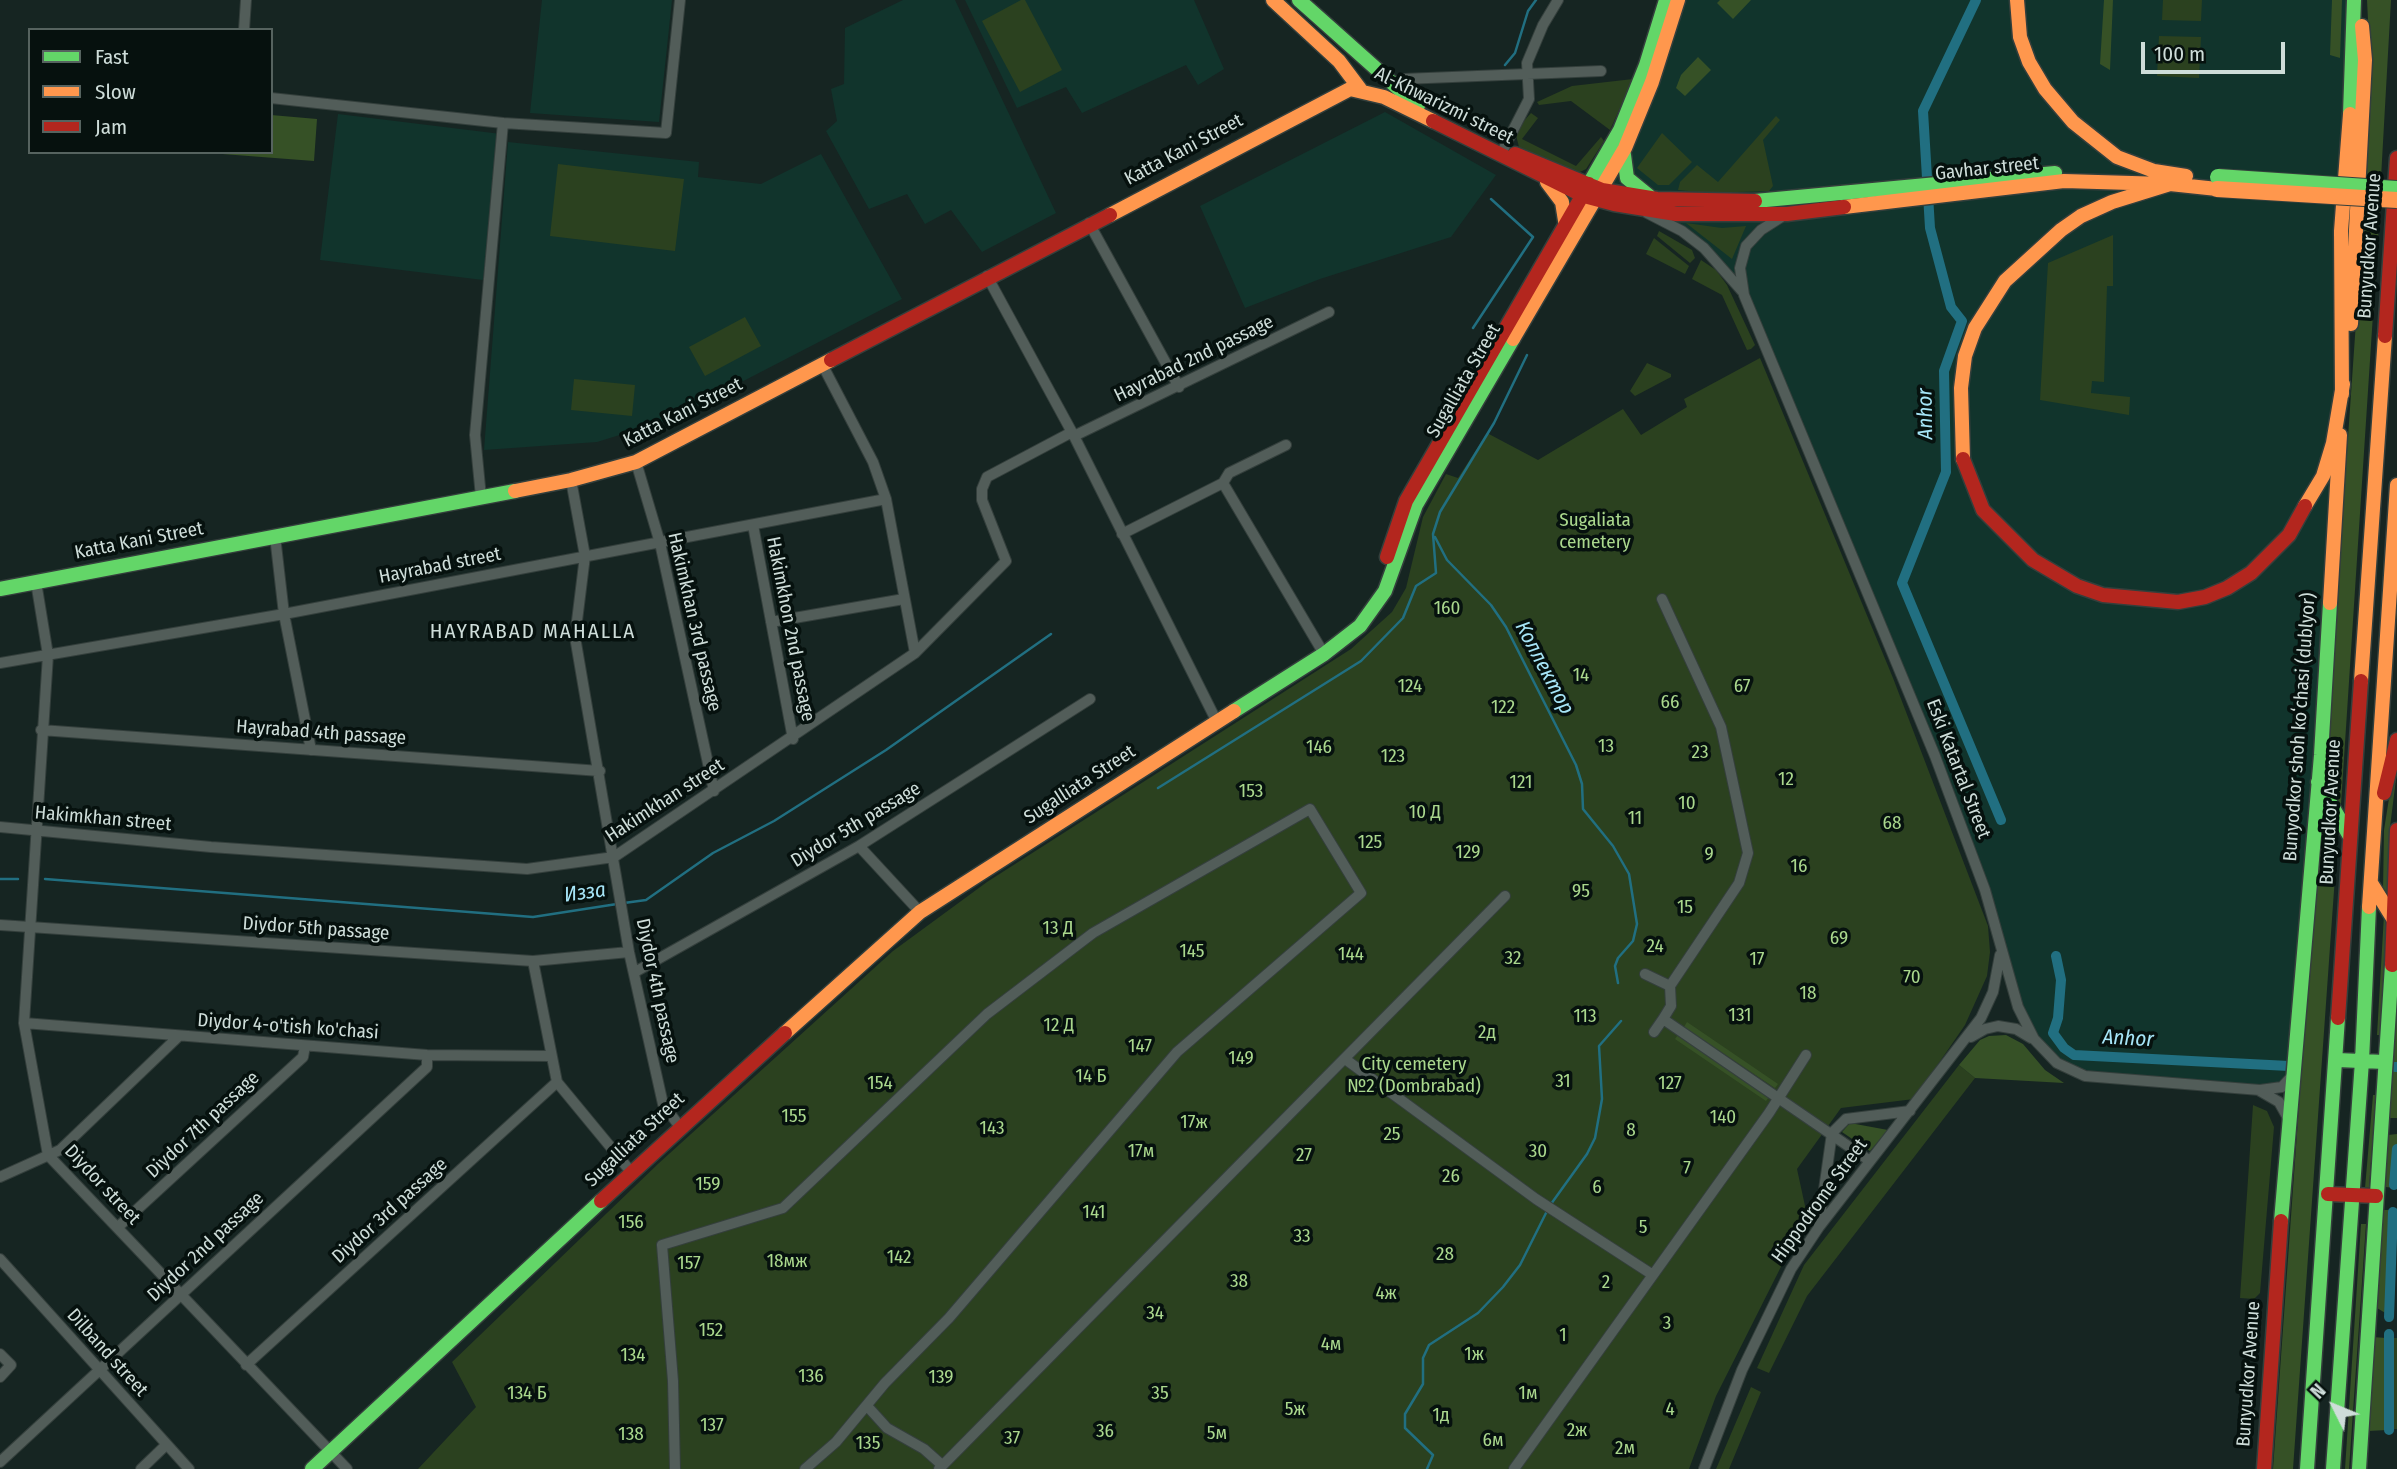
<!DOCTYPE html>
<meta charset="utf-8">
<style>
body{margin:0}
#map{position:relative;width:2397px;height:1469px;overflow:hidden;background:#162522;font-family:"Fira Sans Condensed",sans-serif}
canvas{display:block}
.legend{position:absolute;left:28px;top:28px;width:245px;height:126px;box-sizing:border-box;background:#06110e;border:2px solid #56635f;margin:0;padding:9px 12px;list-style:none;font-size:21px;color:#ceddd9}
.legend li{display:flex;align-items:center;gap:14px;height:35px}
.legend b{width:35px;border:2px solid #56635f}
.north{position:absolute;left:2299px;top:1371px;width:70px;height:70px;-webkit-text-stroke:5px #06110e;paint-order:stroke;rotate:313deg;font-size:19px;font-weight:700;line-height:28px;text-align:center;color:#ceddd9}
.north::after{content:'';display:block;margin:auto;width:24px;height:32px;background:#ceddd9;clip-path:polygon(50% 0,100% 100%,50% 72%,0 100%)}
.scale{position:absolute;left:2141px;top:42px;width:144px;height:32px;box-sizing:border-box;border:4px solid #ceddd9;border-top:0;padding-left:9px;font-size:21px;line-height:24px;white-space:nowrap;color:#ceddd9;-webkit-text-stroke:5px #06110e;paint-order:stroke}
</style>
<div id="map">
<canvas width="2397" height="1469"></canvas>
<ul class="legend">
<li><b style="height:9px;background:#63d668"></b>Fast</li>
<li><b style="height:9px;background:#ff974d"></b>Slow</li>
<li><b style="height:9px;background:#b3261e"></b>Jam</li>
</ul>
<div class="north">N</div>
<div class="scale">100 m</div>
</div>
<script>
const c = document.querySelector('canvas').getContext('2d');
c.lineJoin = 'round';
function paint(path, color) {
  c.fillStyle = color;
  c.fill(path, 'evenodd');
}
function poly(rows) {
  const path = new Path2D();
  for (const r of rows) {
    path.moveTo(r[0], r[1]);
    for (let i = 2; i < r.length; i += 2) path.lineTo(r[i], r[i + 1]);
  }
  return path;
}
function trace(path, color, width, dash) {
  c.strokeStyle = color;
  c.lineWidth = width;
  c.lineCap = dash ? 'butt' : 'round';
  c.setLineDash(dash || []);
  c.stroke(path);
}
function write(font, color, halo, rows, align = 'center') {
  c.font = font + ' "Fira Sans Condensed",sans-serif';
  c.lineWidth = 7;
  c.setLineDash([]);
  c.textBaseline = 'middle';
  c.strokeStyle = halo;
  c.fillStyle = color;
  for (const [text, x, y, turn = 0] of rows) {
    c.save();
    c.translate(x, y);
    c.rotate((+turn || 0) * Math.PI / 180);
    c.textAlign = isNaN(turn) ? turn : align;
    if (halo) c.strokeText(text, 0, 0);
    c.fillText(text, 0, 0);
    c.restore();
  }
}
paint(poly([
 [542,0,672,0,659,122,530,113],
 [903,0,955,0,1056,213,982,252,951,210,925,224,907,194,869,209,826,131,837,121,831,89,844,84,845,28],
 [965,0,1194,0,1224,69,1198,85,1186,65,1082,113,1066,87,1017,108],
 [1678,0,2354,0,2343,306,2295,1072,2282,1087,2085,1076,2057,1063,2021,1015,1985,890,1766,344,1730,276,1670,224,1614,205,1609,179],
 [1385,112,1496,175,1451,237,1320,279,1245,308,1200,206],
 [338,114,501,134,483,280,320,260],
 [508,142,699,162,698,177,761,184,821,154,902,299,668,420,597,442,484,450]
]), '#11342c');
paint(poly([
 [1021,0,1025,0,1062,70,1020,92,982,21],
 [2163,0,2202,0,2201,21,2162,20],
 [2159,36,2201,37,2199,78,2157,76],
 [1633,79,1610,130,1571,101,1539,105,1537,102,1572,86],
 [1531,113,1538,118,1522,139,1576,166,1601,137,1604,141,1586,169,1576,174,1519,147,1515,131],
 [1776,116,1780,120,1763,140,1773,186,1769,191,1708,193,1678,190,1680,182,1697,165,1718,182],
 [1662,133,1692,162,1669,185,1658,185,1637,168],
 [558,164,684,179,675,251,550,236],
 [1686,223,1722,228,1746,226,1732,259],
 [1659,231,1692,250,1695,258,1690,263,1657,236],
 [2113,235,2113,286,2107,286,2104,382,2092,381,2091,393,2130,397,2129,415,2040,400,2048,263],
 [1654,238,1689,266,1685,274,1646,254],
 [1701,260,1716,270,1727,285,1755,345,1751,349,1747,350,1722,295,1692,279],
 [745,317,761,346,705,376,689,347],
 [1760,358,1893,678,1988,926,1990,952,1987,976,1965,1025,1914,1099,1841,1108,1797,1169,1807,1215,1716,1396,1689,1469,418,1469,476,1407,452,1362,659,1163,893,951,987,882,1351,649,1392,612,1406,588,1423,517,1446,474,1458,478,1487,433,1538,460,1623,409,1641,435,1687,407,1684,399],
 [1647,363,1671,374,1671,377,1635,396,1630,391],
 [574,379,635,385,632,416,571,410],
 [1959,1065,1975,1078,1807,1296,1769,1373,1757,1368,1804,1265],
 [2253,1105,2267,1111,2274,1127,2260,1293,2254,1299,2240,1298],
 [2392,1338,2397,1338,2397,1429,2392,1429],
 [1751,1387,1761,1392,1729,1469,1716,1469]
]), '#2b411f');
paint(poly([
 [1720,0,1751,0,1733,19,1717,3],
 [2104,0,2113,0,2110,70,2100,64],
 [2332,0,2342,0,2340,58,2330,55],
 [2367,0,2391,0,2381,178,2365,177,2370,60],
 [1698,57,1711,70,1685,96,1676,88,1681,75],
 [271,115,317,119,314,161,196,152,271,152],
 [2364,206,2380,207,2341,804,2332,794,2325,770],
 [2397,771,2389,835,2388,899,2383,890,2384,830,2390,792],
 [2325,809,2338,834,2293,1469,2273,1469,2320,810],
 [2384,915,2387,922,2381,1035,2377,1035],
 [2394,1013,2397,1013,2397,1118,2389,1118],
 [1687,1022,1778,1084,1775,1088,1684,1027],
 [1678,1035,1769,1097,1766,1101,1675,1039],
 [2006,1035,2023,1044,2045,1070,2064,1083,1975,1078,1959,1065,1980,1040,1989,1036],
 [2373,1095,2376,1095,2369,1188,2365,1188],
 [1850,1123,1888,1130,1870,1151,1842,1132],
 [2397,1134,2397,1188,2385,1187,2388,1135],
 [2380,1210,2390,1210,2387,1314,2377,1308],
 [2361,1224,2366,1224,2349,1469,2345,1469],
 [2373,1337,2386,1338,2387,1430,2368,1431]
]), '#365126');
trace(poly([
 [1505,65,1515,53,1528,11,1536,0],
 [1473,328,1533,237,1491,199],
 [1435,537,1447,560,1491,605,1506,627,1576,765,1582,784,1583,809,1613,846,1629,874,1637,924,1633,941,1618,958,1615,966,1618,983],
 [1158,788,1361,661,1403,618,1416,586,1436,573,1433,534,1440,512,1494,423,1527,355],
 [0,879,18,879],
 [45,879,533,917,617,904],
 [624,903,646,900,713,853,774,821,886,750,1051,634],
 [1551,1204,1587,1154,1595,1138,1602,1099,1599,1046,1621,1021],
 [1427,1469,1433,1455,1405,1428,1405,1414,1423,1384,1423,1358,1429,1345,1478,1313,1503,1287,1520,1265,1548,1209]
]), '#216f81', 2.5);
trace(poly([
 [1976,0,1923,111,1930,228,1951,307,1962,321,1944,371,1946,472,1902,583,2001,820],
 [2056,956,2061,980,2058,1018,2053,1033,2064,1048,2074,1055,2289,1066],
 [2395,1067,2397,1067],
 [2394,1185,2397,1149],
 [2389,1317,2393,1212],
 [2389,1334,2389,1430]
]), '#216f81', 10);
const street = poly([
 [244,30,246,0],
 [1393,84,1403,79,1601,71],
 [271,98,503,123],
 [1504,148,1529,99,1527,63,1543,25,1558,0],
 [1647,213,1682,231,1704,248,1742,291],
 [1783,216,1761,230,1746,246,1740,268,1744,295,1935,756,1985,890,2018,1007,2034,1039,2057,1063,2085,1076,2260,1090,2282,1087,2293,1075],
 [1089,223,1179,387],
 [987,276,1074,436,1217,722],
 [822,364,873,462,886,499,915,653],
 [1074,436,1329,312],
 [636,462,660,543,714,791],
 [571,480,585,556,575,637,629,952,663,1104,680,1127],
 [1223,483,1324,654],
 [481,497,475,435,503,123,666,133,680,0],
 [753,525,793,739],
 [1122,534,1223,483,1229,473,1286,445],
 [275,536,284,614,311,750],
 [36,582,48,655,24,1023,48,1155,347,1469],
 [1662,599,1721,727,1748,853,1739,883,1670,986,1671,1006,1663,1019,1870,1161],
 [771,622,904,599],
 [0,663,284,614,886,499],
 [41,730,600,771],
 [0,827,211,847,527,869,614,857,915,653,1006,561,982,500,982,489,987,477,1072,432],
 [859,846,920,912],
 [0,925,533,961,629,952],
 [533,961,557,1082,632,1173],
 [635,972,859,846,1090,699],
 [1645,974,1670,986],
 [24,1023,427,1055,550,1056],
 [1654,1032,1663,1019],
 [1971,1037,1985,1029,1998,1026,2016,1029,2031,1038],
 [1345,1059,1536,1199,1653,1275],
 [2260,1091,2279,1102,2288,1118],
 [0,1177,60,1150,179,1036],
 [1819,1225,1832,1133,1846,1119,1910,1111],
 [118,1227,303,1057,305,1046],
 [0,1259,189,1469],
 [0,1354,11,1365,0,1377],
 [246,1365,557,1082],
 [868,1407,887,1428,924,1449,942,1465],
 [0,1462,427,1067,427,1055],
 [141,1469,166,1445],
 [675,1469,673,1381,662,1245,783,1208,987,1014,1093,933,1310,809,1361,893,1177,1052,949,1318,885,1383,836,1442,805,1469],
 [939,1469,1505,896],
 [1514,1469,1769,1113,1806,1055],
 [1704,1469,1742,1370,1791,1269,1819,1227,1981,1018,1993,992,2000,955]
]);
const fast = poly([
 [1299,0,1418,106],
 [2350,114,2354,0],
 [1624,155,1627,178,1649,196],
 [1589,184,1620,130,1646,65,1666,0],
 [1755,201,2055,173],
 [0,589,515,491],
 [1234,711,1324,654,1360,626,1385,591,1416,505,1513,339],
 [2318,782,2349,835],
 [2337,1060,2385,1062],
 [2281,1221,2321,755,2330,603],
 [312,1469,601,1201],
 [2307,1469,2338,1018],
 [2333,1469,2362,1061,2369,907],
 [2359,1469,2392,965]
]);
const slow = poly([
 [1273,0,1339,61,1360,89],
 [2017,0,2020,37,2029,62,2045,89,2073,122,2117,157,2154,171,2186,176],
 [1547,182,1562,202,1566,227],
 [1844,207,2064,181,2165,184],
 [1110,215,1350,89,1384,97,1433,121],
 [2351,324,2365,60,2362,26],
 [1513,339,1625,148,1652,82,1678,0],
 [2342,394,2341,231,2350,114],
 [1963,459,1961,388,1965,356,1975,328,2005,281,2061,230,2081,216,2112,202,2170,184,2217,189],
 [515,491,571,480,636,462,831,360],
 [2305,506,2323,476,2333,443,2343,384],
 [2330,603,2340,435],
 [2361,681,2385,336],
 [2371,883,2394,920],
 [2369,907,2397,485],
 [785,1033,920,912,1234,711]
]);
const jam = poly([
 [1433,121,1584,196,1614,204,1676,214,1787,214,1844,207],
 [1515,154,1602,190,1657,199,1755,201],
 [2385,336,2397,158],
 [831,360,1110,215],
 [1963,459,1983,510,2033,560,2077,586,2103,595,2178,602,2205,597,2227,588,2251,573,2289,535,2305,506],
 [1387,557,1406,501,1589,184],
 [2384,793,2397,740],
 [2392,965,2397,830],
 [2338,1018,2361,681],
 [2328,1194,2376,1196],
 [601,1201,785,1033],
 [2264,1469,2281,1221]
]);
trace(street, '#343f3c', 12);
trace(fast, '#343f3c', 17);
trace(slow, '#343f3c', 17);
trace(jam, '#343f3c', 17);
trace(street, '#525d59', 10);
trace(fast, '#63d668', 14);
trace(slow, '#ff974d', 14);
trace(jam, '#b3261e', 14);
const fastBridge = poly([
 [2218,177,2397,189]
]);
const slowBridge = poly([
 [2217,189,2397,200]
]);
trace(fastBridge, '#343f3c', 18, []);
trace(slowBridge, '#343f3c', 18, []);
trace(fastBridge, '#63d668', 16);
trace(slowBridge, '#ff974d', 16);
write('19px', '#ceddd9', '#06110e', [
 ["Al-Khwarizmi street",1444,106,26],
 ["Katta Kani Street",1184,150,-28],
 ["Gavhar street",1987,169,-6],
 ["Bunyudkor Avenue",2370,246,-86],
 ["Hayrаbаd 2nd passage",1194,359,-26],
 ["Sugalliata Street",1464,381,-60],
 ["Katta Kani Street",683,413,-27],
 ["Katta Kani Street",139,541,-11],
 ["Hayrabad street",440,566,-11],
 ["Hakimkhаn 3rd passage",694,622,77],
 ["Hakimkhon 2nd passage",790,629,79],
 ["Bunyodkor shoh koʻchasi (dublyor)",2300,727,-86],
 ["Hayrabad 4th passage",321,733,4],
 ["Eski Katartal Street",1958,769,69],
 ["Sugalliata Street",1080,785,-33],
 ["Hakimkhаn street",665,801,-33],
 ["Bunyudkor Avenue",2331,812,-87],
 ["Hakimkhаn street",103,819,5],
 ["Diydor 5th passage",856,825,-31],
 ["Diydor 5th passage",316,929,4],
 ["Diydor 4th passage",657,991,78],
 ["Diydor 4-o'tish ko'chasi",288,1027,4],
 ["Diydor 7th passage",203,1125,-43],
 ["Sugalliata Street",635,1140,-43],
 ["Diydor street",102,1185,47],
 ["Hippodrome Street",1820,1201,-54],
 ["Diydor 3rd passage",390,1211,-42],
 ["Diydor 2nd passage",206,1247,-43],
 ["Dilband street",107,1353,48],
 ["Bunyudkor Avenue",2249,1374,-86]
]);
write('19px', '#aad88d', '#06110e', [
 ["Sugaliata",1595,521],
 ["cemetery",1595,543],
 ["160",1447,609],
 ["14",1581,676],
 ["124",1410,687],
 ["67",1742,687],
 ["66",1670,703],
 ["122",1503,708],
 ["13",1606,747],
 ["146",1319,748],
 ["23",1700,753],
 ["123",1393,757],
 ["12",1786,780],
 ["121",1521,783],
 ["153",1251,792],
 ["10",1687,804],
 ["10 Д",1425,813],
 ["11",1635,819],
 ["68",1892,824],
 ["125",1370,843],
 ["129",1468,853],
 ["9",1709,855],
 ["16",1799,867],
 ["95",1581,892],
 ["15",1685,908],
 ["13 Д",1058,929],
 ["69",1839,939],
 ["24",1655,947],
 ["145",1192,952],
 ["144",1351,955],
 ["32",1513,959],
 ["17",1757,960],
 ["70",1912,978],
 ["18",1808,994],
 ["131",1740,1016],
 ["113",1585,1017],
 ["12 Д",1059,1026],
 ["2д",1487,1033],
 ["147",1140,1047],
 ["149",1241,1059],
 ["City cemetery",1414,1065],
 ["№2 (Dombrabad)",1414,1087],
 ["14 Б",1091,1077],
 ["31",1563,1082],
 ["154",880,1084],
 ["127",1670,1084],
 ["155",794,1117],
 ["140",1723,1118],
 ["17ж",1194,1123],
 ["143",992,1129],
 ["8",1631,1131],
 ["25",1392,1135],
 ["17м",1141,1152],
 ["30",1538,1152],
 ["27",1304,1156],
 ["7",1687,1169],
 ["26",1451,1177],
 ["159",708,1185],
 ["6",1597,1188],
 ["141",1094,1213],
 ["156",631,1223],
 ["5",1643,1228],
 ["33",1302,1237],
 ["28",1445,1255],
 ["142",899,1258],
 ["18мж",787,1262],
 ["157",689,1264],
 ["38",1239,1282],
 ["2",1606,1283],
 ["4ж",1386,1294],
 ["34",1155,1314],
 ["3",1667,1324],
 ["152",711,1331],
 ["1",1563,1336],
 ["4м",1331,1345],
 ["1ж",1474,1355],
 ["134",633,1356],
 ["136",811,1377],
 ["139",941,1378],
 ["134 Б",527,1394],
 ["35",1160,1394],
 ["1м",1528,1394],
 ["5ж",1295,1410],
 ["4",1670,1410],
 ["1д",1441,1416],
 ["137",712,1426],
 ["2ж",1577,1431],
 ["36",1105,1432],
 ["5м",1217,1434],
 ["138",631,1435],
 ["37",1012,1439],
 ["6м",1493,1441],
 ["135",868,1444],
 ["2м",1625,1449]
]);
write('italic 21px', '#a6e5f7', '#06110e', [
 ["Anhor",1926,414,-91],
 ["Коллектор",1544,668,62],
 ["Изза",585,893,-8],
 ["Anhor",2128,1039,3]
]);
c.letterSpacing = '2px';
write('21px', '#ceddd9', '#06110e', [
 ["HAYRABAD MAHALLA",533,632]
]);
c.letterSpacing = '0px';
</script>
